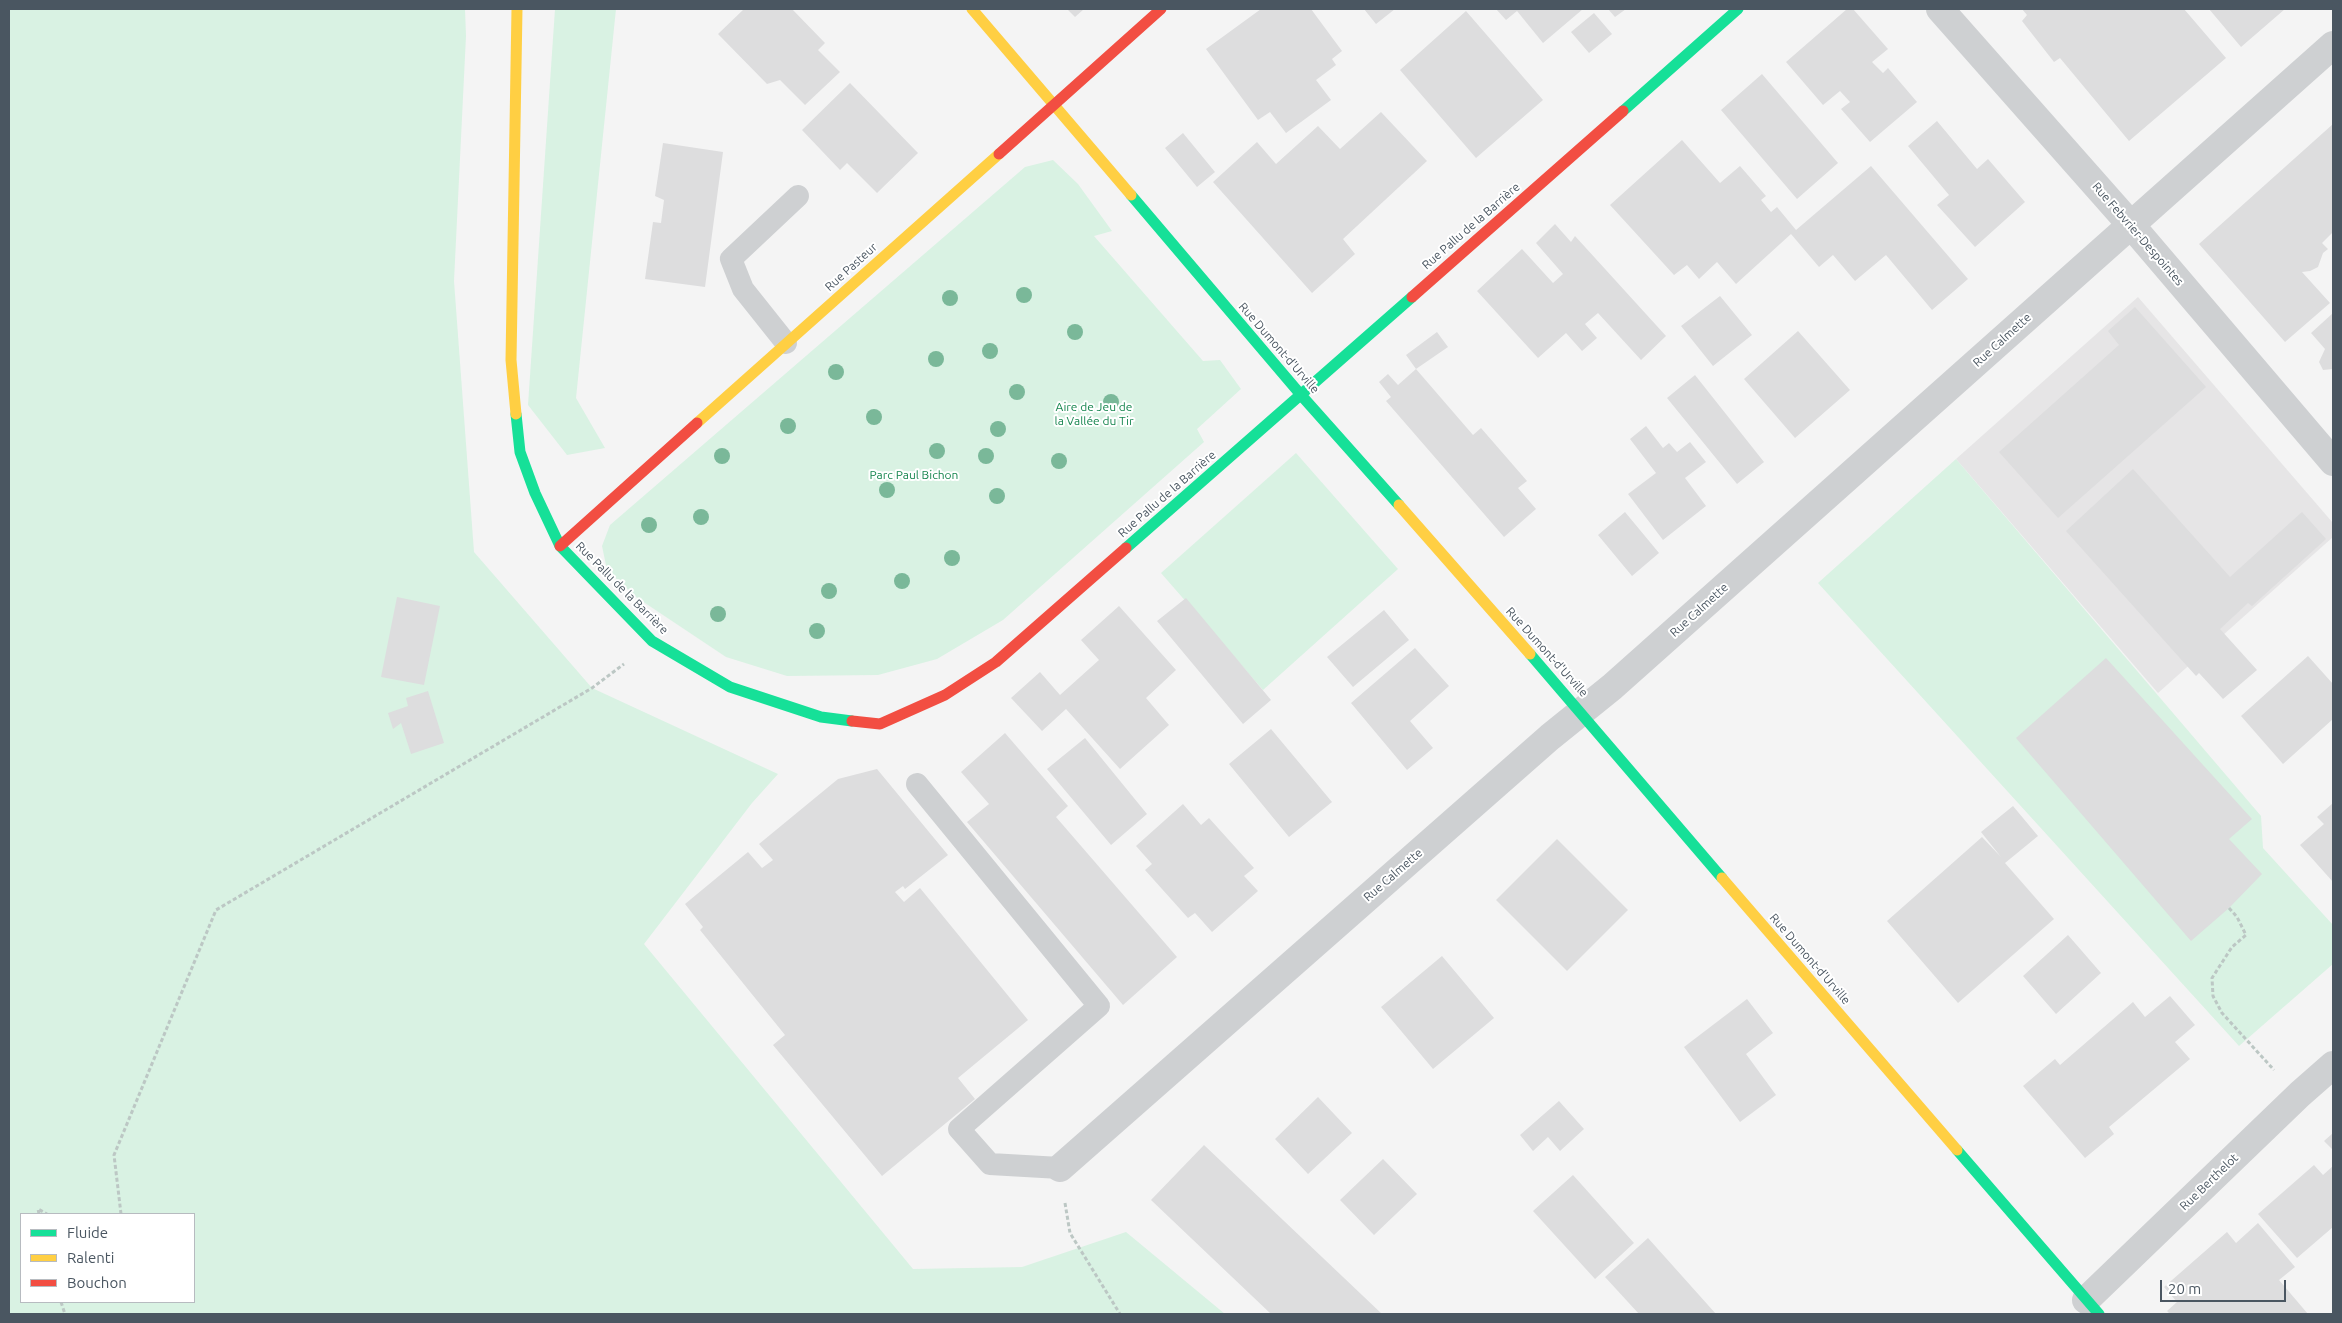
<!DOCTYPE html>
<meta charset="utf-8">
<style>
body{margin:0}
#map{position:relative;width:2342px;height:1323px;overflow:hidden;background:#f4f4f4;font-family:Ubuntu,sans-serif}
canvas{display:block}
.frame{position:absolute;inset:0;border:10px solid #4a5661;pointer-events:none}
.legend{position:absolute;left:20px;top:1213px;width:175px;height:90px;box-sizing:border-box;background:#fff;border:1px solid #b7bbc0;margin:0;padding:6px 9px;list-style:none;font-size:15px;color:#4a5661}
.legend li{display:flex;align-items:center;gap:10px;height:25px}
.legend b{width:25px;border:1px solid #b7bbc0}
.scale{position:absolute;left:2160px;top:1280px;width:126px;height:22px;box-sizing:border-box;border:2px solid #4a5661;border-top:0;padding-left:6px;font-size:15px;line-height:18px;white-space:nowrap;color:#4a5661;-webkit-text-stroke:4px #fff;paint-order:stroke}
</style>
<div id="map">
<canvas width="2342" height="1323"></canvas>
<div class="frame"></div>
<ul class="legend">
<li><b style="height:6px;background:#16e098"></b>Fluide</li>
<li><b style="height:6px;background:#ffcf43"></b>Ralenti</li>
<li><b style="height:6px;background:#f24e42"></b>Bouchon</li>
</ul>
<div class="scale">20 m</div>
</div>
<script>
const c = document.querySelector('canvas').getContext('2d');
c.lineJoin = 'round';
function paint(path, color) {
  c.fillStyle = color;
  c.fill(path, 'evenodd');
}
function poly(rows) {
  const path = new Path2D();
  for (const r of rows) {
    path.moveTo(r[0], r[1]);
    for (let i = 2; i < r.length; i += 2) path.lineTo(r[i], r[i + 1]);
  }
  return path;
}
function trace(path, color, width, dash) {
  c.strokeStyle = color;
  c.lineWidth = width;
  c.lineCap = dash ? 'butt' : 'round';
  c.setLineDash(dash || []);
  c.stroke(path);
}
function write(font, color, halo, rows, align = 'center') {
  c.font = font + ' Ubuntu,sans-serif';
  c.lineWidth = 4;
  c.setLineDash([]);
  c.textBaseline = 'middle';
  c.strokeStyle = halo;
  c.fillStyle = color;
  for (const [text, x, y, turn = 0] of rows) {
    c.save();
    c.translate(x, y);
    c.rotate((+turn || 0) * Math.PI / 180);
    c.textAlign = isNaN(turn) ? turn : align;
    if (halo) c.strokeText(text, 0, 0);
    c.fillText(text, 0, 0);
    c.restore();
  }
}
paint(poly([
 [2138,297,2333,523,2333,537,2158,693,1956,459]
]), '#e6e5e6');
paint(poly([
 [9,9,465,9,466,36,454,281,474,552,592,688,778,774,752,803,644,944,913,1269,1022,1267,1126,1232,1225,1314,9,1314],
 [21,1214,194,1214,194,1302,21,1302],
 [555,9,616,9,576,398,605,448,567,455,528,405],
 [1053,160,1078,184,1112,231,1094,236,1203,361,1220,360,1241,389,1197,429,1204,442,1003,620,937,659,878,675,787,676,726,657,636,597,607,570,602,546,610,525,1025,167],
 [1296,453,1398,569,1263,690,1161,573],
 [1956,459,2261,816,2263,848,2333,925,2333,964,2239,1046,1818,583]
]), '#d9f2e3');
paint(poly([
 [744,9,792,9,825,43,818,50,840,72,805,105,780,80,767,84,718,34],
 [1067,9,1084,9,1075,17],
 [1261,9,1311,9,1342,51,1332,59,1336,65,1316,80,1331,100,1286,133,1270,112,1258,120,1206,49],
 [1364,9,1395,9,1376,24],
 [1496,9,1583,9,1543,43,1517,11,1506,20],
 [1608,9,1626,9,1615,17],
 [1847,9,1853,9,1888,49,1872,62,1883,73,1888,68,1917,102,1870,142,1841,109,1850,102,1840,91,1823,105,1786,62],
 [2022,9,2184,9,2226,58,2129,141,2060,58,2054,62,2022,21,2027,15],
 [2209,9,2285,9,2241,47],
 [1466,11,1543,100,1476,158,1400,70],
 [1594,13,1612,34,1589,53,1571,32],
 [1762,74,1838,163,1797,199,1721,110],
 [850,83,918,153,877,193,847,163,840,170,802,130],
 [1381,112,1427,161,1343,239,1355,254,1312,293,1213,182,1257,142,1276,164,1318,126,1340,149],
 [1937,121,1977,169,1988,159,2025,202,1975,247,1937,205,1949,195,1908,146],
 [2333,124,2333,232,2322,243,2328,249,2323,253,2318,267,2310,271,2302,272,2330,303,2285,342,2199,244],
 [1183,133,1215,172,1197,187,1165,148],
 [1682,140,1720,183,1740,166,1766,196,1761,200,1771,212,1777,207,1796,230,1871,166,1968,279,1932,310,1886,255,1855,281,1833,255,1819,267,1791,234,1736,284,1717,262,1699,279,1687,265,1674,275,1610,205],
 [663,143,723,152,705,287,645,279,653,222,661,223,664,200,655,196],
 [1555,224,1571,242,1575,236,1666,336,1641,360,1598,313,1585,324,1597,338,1582,351,1566,333,1538,358,1477,291,1522,249,1553,283,1563,274,1536,243],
 [1720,296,1752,335,1713,366,1681,326],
 [2135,307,2206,387,2058,518,1999,452,2119,345,2108,331],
 [2333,313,2333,369,2323,370,2319,362,2325,349,2311,333],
 [1798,331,1850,390,1795,438,1744,379],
 [1437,332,1448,347,1416,369,1473,435,1481,428,1527,481,1518,488,1536,509,1504,537,1386,401,1391,397,1379,382,1388,374,1398,385,1416,369,1406,355],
 [1695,375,1764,462,1737,484,1667,398],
 [1646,426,1663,448,1669,443,1677,452,1690,442,1706,462,1685,478,1706,506,1663,540,1628,494,1656,473,1630,439],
 [2133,469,2230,577,2302,512,2326,539,2252,606,2248,603,2220,629,2257,670,2223,699,2199,673,2196,676,2066,531],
 [1625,512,1659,553,1632,576,1598,535],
 [397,597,440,606,424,685,381,677],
 [1186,598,1271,700,1243,724,1157,621],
 [1119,606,1176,670,1146,698,1169,725,1120,769,1066,709,1042,731,1011,698,1040,672,1060,695,1099,660,1081,640],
 [1384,610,1409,640,1353,687,1327,657],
 [1415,648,1449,686,1410,721,1433,748,1407,770,1351,703],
 [2308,656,2333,684,2333,719,2283,764,2241,716],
 [2106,658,2252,819,2229,839,2262,874,2229,908,2191,941,2016,738],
 [428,691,444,743,411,754,401,723,393,729,388,713,408,706,406,698],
 [1271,729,1332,802,1289,837,1229,764],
 [1005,733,1068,806,1056,817,1177,957,1123,1005,967,822,989,804,961,772],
 [1085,738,1147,814,1111,845,1047,769],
 [877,769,948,855,905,889,903,886,895,892,904,902,920,888,1028,1020,958,1078,975,1099,882,1176,773,1045,785,1035,700,930,703,927,685,904,748,852,762,868,773,860,759,844,838,779],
 [2333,803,2333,882,2300,845,2324,824,2317,817],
 [1183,804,1201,825,1209,818,1254,868,1244,876,1258,891,1212,932,1195,913,1188,918,1145,870,1152,864,1136,846],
 [2013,806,2038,836,2005,863,2054,919,1958,1003,1887,921,1982,837,2001,857,1981,832],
 [1557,839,1628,910,1567,971,1496,900],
 [2068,935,2101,973,2056,1014,2023,976],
 [1442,956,1494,1018,1433,1069,1381,1007],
 [2170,996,2195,1025,2175,1042,2190,1059,2109,1127,2114,1134,2085,1158,2023,1086,2055,1059,2060,1065,2133,1002,2145,1017],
 [1747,999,1773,1033,1746,1054,1776,1095,1740,1122,1684,1047],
 [1318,1097,1352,1133,1308,1174,1275,1139],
 [1559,1101,1584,1129,1560,1151,1548,1137,1533,1151,1520,1135],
 [2333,1133,2333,1150,2324,1141],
 [1204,1145,1382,1314,1271,1314,1151,1200],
 [1383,1159,1417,1194,1374,1235,1340,1200],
 [2314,1165,2323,1175,2333,1166,2333,1227,2297,1258,2258,1214],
 [1573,1175,1634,1243,1595,1279,1533,1211],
 [2258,1223,2295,1267,2279,1280,2308,1314,2170,1314,2167,1311,2177,1302,2164,1287,2227,1232,2236,1243],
 [1648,1238,1716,1314,1639,1314,1605,1277]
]), '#ddddde');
trace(poly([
 [2229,908,2237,917,2246,935,2232,947,2212,978,2213,996,2222,1013,2274,1070],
 [1065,1203,1070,1233,1120,1314],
 [39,1214,38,1209,47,1214],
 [121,1214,114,1155,216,910,592,688,624,664],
 [61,1302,65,1314]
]), '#bcc7c4', 3, [4, 2.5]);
trace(poly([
 [786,343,743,289,731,259,798,196],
 [917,784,1099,1006,959,1129,990,1164,1060,1168]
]), '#ced0d2', 22);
trace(poly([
 [1940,9,2131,225,2333,462],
 [1060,1168,1550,737,1612,687,2333,45],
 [2086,1300,2300,1094,2333,1065]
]), '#ced0d2', 28);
trace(poly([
 [1623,111,1738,9],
 [1131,195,1301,395,1399,505],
 [516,414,520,452,535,493,560,546,652,641,730,687,821,717,852,721],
 [1126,548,1412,297],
 [1530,654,1722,878],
 [1957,1150,2099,1314]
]), '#16e098', 11);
trace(poly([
 [972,9,1131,195],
 [516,414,511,360,517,9],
 [697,423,999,154],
 [1399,505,1530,654],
 [1722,878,1957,1150]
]), '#ffcf43', 11);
trace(poly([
 [999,154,1161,9],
 [1412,297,1623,111],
 [560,546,697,423],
 [852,721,880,724,945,695,996,662,1126,548]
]), '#f24e42', 11);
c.fillStyle = '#7ab899';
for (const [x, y] of [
 [1024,295],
 [950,298],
 [1075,332],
 [990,351],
 [936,359],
 [836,372],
 [1017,392],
 [1111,402],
 [874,417],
 [788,426],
 [998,429],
 [937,451],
 [722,456],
 [986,456],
 [1059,461],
 [887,490],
 [997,496],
 [701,517],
 [649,525],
 [952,558],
 [902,581],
 [829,591],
 [718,614],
 [817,631]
]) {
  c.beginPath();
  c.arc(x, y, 8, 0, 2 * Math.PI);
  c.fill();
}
write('12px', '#4a5661', '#fff', [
 ["Rue Pallu de la Barrière",1471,226,-41],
 ["Rue Febvrier-Despointes",2138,234,49],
 ["Rue Pasteur",851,267,-42],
 ["Rue Calmette",2002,340,-42],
 ["Rue Dumont-d'Urville",1279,348,49],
 ["Rue Pallu de la Barrière",1167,494,-41],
 ["Rue Pallu de la Barrière",622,588,45],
 ["Rue Calmette",1699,610,-42],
 ["Rue Dumont-d'Urville",1547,652,48],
 ["Rue Calmette",1393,875,-41],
 ["Rue Dumont-d'Urville",1810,959,49],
 ["Rue Berthelot",2209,1182,-44]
]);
write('12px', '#17864f', '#fff', [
 ["Aire de Jeu de",1094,407],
 ["la Vallée du Tir",1094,421],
 ["Parc Paul Bichon",914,475]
]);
</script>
